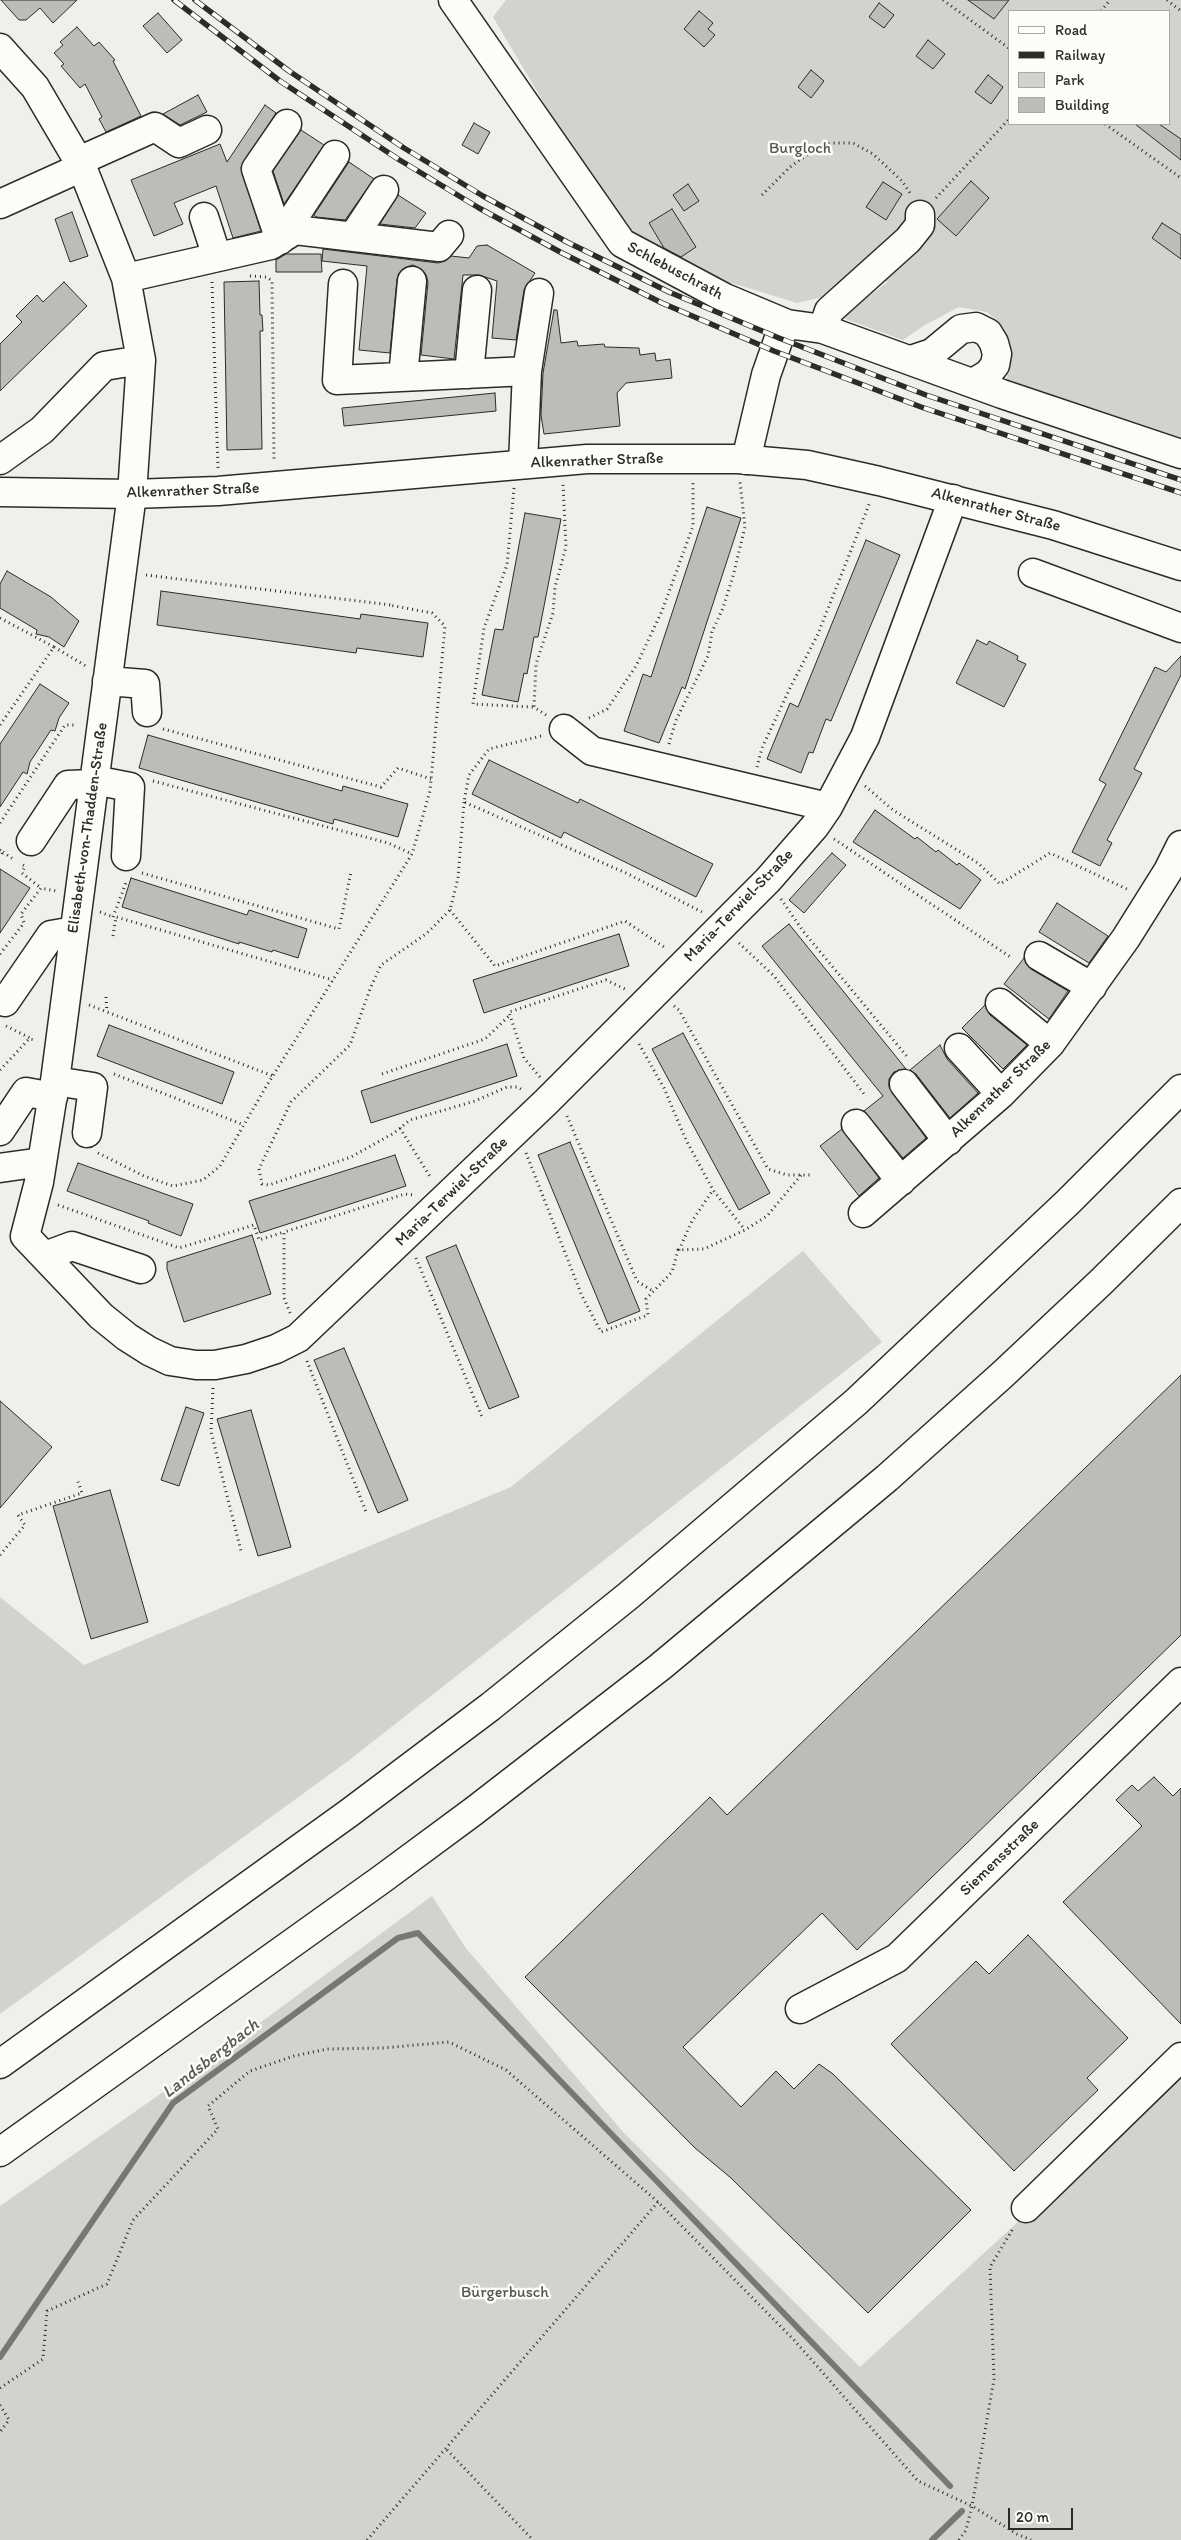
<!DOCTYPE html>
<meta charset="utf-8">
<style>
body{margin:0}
#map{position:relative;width:1181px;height:2540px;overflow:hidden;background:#f0efeb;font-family:Itim,sans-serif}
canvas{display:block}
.legend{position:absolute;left:1008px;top:10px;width:162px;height:115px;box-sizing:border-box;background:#fdfcf7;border:1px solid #a9a8a5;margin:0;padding:6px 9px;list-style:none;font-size:15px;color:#2b2b2b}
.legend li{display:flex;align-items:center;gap:10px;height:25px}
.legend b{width:25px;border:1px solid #a9a8a5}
.scale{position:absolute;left:1008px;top:2508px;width:65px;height:22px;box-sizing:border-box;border:2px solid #2b2b2b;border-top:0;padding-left:6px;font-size:15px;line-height:18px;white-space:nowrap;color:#2b2b2b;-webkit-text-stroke:4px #fdfcf7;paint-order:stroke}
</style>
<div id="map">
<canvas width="1181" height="2540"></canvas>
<ul class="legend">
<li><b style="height:6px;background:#fdfcf7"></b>Road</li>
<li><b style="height:6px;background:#2b2b2b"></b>Railway</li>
<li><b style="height:14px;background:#d3d2cf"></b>Park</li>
<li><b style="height:14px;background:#bdbcb8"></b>Building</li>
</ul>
<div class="scale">20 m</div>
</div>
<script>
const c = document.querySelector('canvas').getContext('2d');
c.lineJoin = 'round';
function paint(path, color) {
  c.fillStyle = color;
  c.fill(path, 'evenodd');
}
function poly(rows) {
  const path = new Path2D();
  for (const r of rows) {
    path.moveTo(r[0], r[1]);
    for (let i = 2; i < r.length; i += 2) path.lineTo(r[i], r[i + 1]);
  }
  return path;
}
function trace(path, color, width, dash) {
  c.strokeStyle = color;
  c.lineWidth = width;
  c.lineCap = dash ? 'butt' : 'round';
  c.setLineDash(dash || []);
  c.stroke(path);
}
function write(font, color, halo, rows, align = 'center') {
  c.font = font + ' Itim,sans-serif';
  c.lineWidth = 5;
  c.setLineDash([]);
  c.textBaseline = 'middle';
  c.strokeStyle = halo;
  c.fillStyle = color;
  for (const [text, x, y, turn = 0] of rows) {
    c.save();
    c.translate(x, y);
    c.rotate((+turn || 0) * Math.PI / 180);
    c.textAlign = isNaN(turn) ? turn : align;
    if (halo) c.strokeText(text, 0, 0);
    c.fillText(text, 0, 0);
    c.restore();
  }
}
paint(poly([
 [506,0,1181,0,1181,445,1004,388,1010,368,1011,346,1004,328,987,312,959,307,925,325,903,340,840,317,889,281,797,303,673,265,623,226,608,211,493,17],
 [1010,11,1170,11,1170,124,1010,124],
 [803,1251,882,1342,348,1761,0,2014,0,1597,84,1665,511,1487],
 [432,1896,465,1947,624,2133,860,2367,1181,2072,1181,2540,0,2540,0,2206,226,2048]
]), '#d3d2cf');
trace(poly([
 [0,2357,173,2103,398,1938,418,1933,950,2486],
 [932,2540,962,2511]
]), '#777775', 6);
const building = poly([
 [1,0,77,0,53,23,40,8,26,20,19,20,1,0],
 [968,0,1009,0,994,19,968,0],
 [879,3,894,15,884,28,869,17,879,3],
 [699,11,713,23,708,29,715,35,704,47,684,29,699,11],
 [158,13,182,40,167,53,143,26,158,13],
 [77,27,94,46,99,42,115,60,113,61,141,116,106,132,99,119,102,117,85,84,80,88,61,66,64,64,54,53,63,45,60,42,77,27],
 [928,40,945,54,933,69,916,56,928,40],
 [811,70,824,81,811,98,798,87,811,70],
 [988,75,1003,87,991,104,975,92,988,75],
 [198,95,207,112,180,125,163,114,198,95],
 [265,105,276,113,241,167,261,231,233,238,216,186,174,203,183,224,154,236,131,180,220,144,227,162,265,105],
 [474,123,490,132,478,154,462,145,474,123],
 [1135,124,1159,124,1181,139,1181,160,1135,124],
 [301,130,324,145,284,204,273,171,301,130],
 [349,162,374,179,345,220,316,217,314,215,349,162],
 [971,181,989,198,956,236,937,219,971,181],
 [883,182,902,194,886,220,866,207,883,182],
 [688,184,699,201,684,211,673,195,688,184],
 [398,195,426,213,415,228,380,224,398,195],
 [672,209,696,247,681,257,664,248,649,223,672,209],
 [72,212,88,256,70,262,55,219,72,212],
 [1162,223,1181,235,1181,259,1152,238,1162,223],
 [487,245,535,273,524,290,516,340,492,338,497,281,479,275,463,275,454,359,421,355,428,282,426,275,421,269,413,265,406,267,400,272,397,279,390,353,359,350,367,266,322,261,323,249,438,263,445,261,451,256,469,258,477,246,487,245],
 [286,254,321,254,322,272,276,272,276,260,286,254],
 [259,281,260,315,262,315,263,331,260,331,262,449,227,450,224,282,259,281],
 [64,282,87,306,0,391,0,344,22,322,16,316,37,295,43,302,64,282],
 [554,310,557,310,561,343,577,341,578,346,604,344,605,347,639,348,640,355,655,353,656,361,670,359,672,378,626,383,617,393,620,426,544,434,541,415,543,373,554,310],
 [495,393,496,411,344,426,342,408,495,393],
 [707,507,741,518,685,689,682,687,659,743,624,731,643,674,651,677,707,507],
 [525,513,561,519,538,637,534,637,527,674,524,673,518,702,482,695,495,629,503,630,525,513],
 [866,540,900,555,831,721,826,719,813,753,809,752,801,773,767,759,790,703,798,707,866,540],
 [7,571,51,597,79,621,64,647,49,637,36,634,37,630,0,608,0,584,7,571],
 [161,591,360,619,361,614,428,623,423,657,357,648,356,653,157,625,161,591],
 [977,640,987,645,989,641,1018,656,1017,660,1026,664,1004,707,956,683,977,640],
 [1181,656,1181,675,1134,769,1142,773,1107,840,1112,843,1100,866,1072,852,1106,784,1099,780,1155,667,1166,672,1181,656],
 [40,684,69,703,59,718,55,731,51,730,30,762,27,774,23,772,0,807,0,744,40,684],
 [148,735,342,791,343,786,408,804,398,837,334,819,333,824,139,768,148,735],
 [489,760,578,803,580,799,713,864,696,897,564,832,561,838,472,794,489,760],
 [875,810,915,839,917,837,936,852,938,850,957,865,959,863,981,880,960,909,853,842,875,810],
 [832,853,846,865,804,913,789,900,832,853],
 [0,869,30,888,0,933,0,869],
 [131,878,247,915,249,910,307,929,298,958,273,950,272,952,239,942,239,944,122,907,131,878],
 [1057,903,1108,936,1089,963,1039,932,1057,903],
 [789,924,906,1069,894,1072,889,1079,889,1087,926,1138,903,1158,864,1111,883,1096,762,946,789,924],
 [619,934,629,966,484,1013,473,980,619,934],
 [1024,958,1031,969,1068,991,1049,1019,1004,984,1024,958],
 [985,1005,990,1015,1027,1045,1003,1069,962,1028,985,1005],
 [109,1025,234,1072,222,1104,97,1056,109,1025],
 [683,1033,770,1193,739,1210,652,1049,683,1033],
 [507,1044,517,1076,371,1123,361,1091,507,1044],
 [940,1045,947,1059,978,1093,950,1118,916,1074,910,1070,940,1045],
 [842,1129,879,1178,859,1196,820,1146,842,1129],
 [570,1142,640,1311,608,1324,538,1155,570,1142],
 [395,1155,406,1186,260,1233,249,1201,395,1155],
 [78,1163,193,1204,181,1236,148,1223,149,1221,67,1191,78,1163],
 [252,1235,271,1294,184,1322,167,1269,167,1262,252,1235],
 [456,1245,519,1397,489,1409,426,1257,456,1245],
 [344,1348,408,1500,378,1513,314,1360,344,1348],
 [1181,1375,1181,1635,857,1950,822,1913,683,2047,741,2107,776,2071,794,2089,819,2064,833,2074,971,2210,868,2313,731,2178,695,2148,525,1977,710,1797,727,1815,1181,1375],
 [0,1401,52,1447,0,1508,0,1401],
 [186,1407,204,1413,179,1486,161,1480,186,1407],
 [251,1410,291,1547,258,1556,217,1419,251,1410],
 [110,1490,148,1622,91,1639,53,1506,110,1490],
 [1154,1777,1173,1796,1181,1788,1181,2024,1063,1902,1142,1826,1116,1800,1132,1785,1138,1791,1154,1777],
 [1028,1935,1128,2038,1087,2078,1098,2090,1014,2171,891,2044,976,1961,989,1974,1028,1935]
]);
paint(building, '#bdbcb8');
trace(building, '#2b2b2b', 1);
const minor = poly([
 [453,0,622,243,725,298,787,324,823,329,1002,394,1181,454],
 [0,48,35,87,82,167,126,278,141,360,132,494,55,1081,39,1182,25,1236,101,1316,127,1337,149,1351,170,1361,196,1365,215,1365,246,1359,276,1349,298,1338,546,1102,768,880,815,826,828,807,865,737,953,499],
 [79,161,155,127,179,143,207,130],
 [0,204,82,167],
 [204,217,217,257],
 [295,230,296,214,335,155],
 [353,237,384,190],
 [280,240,256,169,287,124],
 [126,278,271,245,295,230,439,247,449,235],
 [343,284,337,380,527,371,523,464],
 [823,329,829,311,908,240,920,225,920,215],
 [911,360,932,353,961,329,976,327,988,333,994,343,997,354,995,365,988,374,973,383],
 [527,371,539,293],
 [469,374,477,290],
 [403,377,412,281],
 [0,460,42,430,104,366,141,360],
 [746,460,766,375,779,338,787,324],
 [1033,573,1181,628],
 [107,681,145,684,147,712],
 [564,729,592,751,828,807],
 [94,780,130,787,126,856],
 [31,841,68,785,93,784],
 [1039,956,1092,987],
 [5,1002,51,935,74,931],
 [1000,1003,1050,1044],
 [959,1048,1001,1094],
 [55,1081,93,1087,87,1133],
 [904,1084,948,1141],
 [856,1124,901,1181],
 [0,1131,26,1092,53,1097],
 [0,1168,42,1162],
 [863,1213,1001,1094,1050,1044,1126,938,1168,871,1181,845],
 [45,1256,72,1246,141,1269],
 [800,2009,897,1958,1181,1682],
 [1026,2208,1181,2057]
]);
const major = poly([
 [0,492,132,494,218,491,587,459,738,459,807,465,879,481,1053,525,1181,566]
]);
const highway = poly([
 [0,2064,349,1813,490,1707,628,1596,856,1402,1068,1202,1181,1089],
 [0,2152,382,1879,474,1811,660,1667,887,1478,1002,1375,1101,1282,1181,1203]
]);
trace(minor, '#2b2b2b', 31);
trace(major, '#2b2b2b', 31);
trace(highway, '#2b2b2b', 31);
trace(poly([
 [943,0,1010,49],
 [1167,0,1181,11],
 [1101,11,1110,0],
 [1105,124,1181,178],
 [762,195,790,167,812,151,831,143,853,143,873,154,902,181,910,193],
 [936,198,1010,118],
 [250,276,267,277,272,281,274,461],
 [212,282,218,468],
 [514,488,507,565,484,628,473,704,534,707],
 [146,575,391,605],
 [0,618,54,647],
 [546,715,534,707,536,664,553,613,555,587,566,547,563,484],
 [589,718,607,709,636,666,662,611,693,526,693,483],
 [0,725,54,647,86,666],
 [163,729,381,787,398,768,431,779],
 [541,736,489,749,469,775,464,802,626,873,702,912],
 [669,744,676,720,708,656,712,632,723,608,733,576,745,527,740,482],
 [757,767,762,748,790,688,818,634,870,502],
 [153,781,388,843,412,854],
 [865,786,893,810,978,863,1000,884,1050,853,1129,890],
 [464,802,458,878,450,910,426,934,381,965,370,989,350,1045,291,1102,259,1169,262,1184,269,1185,351,1157,394,1133,410,1120,475,1101,507,1087,518,1087,524,1091],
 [0,823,65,725,77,725],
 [834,839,1012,958],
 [0,850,3,852,0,857],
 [3,852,13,859],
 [23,865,25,866,22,873,41,888],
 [142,873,339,929,351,872],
 [781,899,803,931,909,1059],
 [450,910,495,966,625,921,667,949],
 [100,912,113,917],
 [113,917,127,880],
 [113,936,116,917,333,980],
 [739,943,774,976,864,1094],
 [0,954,24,923,21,914,41,888,56,891],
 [106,997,107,1012],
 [89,1005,273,1076],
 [674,1006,679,1010,768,1169,787,1175,811,1175],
 [6,1026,32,1039],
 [639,1044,664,1088,686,1140,713,1190,745,1230],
 [0,1070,29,1039,36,1040],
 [114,1074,244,1125],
 [382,1074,485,1039,510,1015],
 [540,1077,524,1058,509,1012,606,980,625,989],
 [567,1116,637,1281,654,1292],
 [400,1128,431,1178],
 [98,1153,144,1176,173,1186,203,1180,220,1166,267,1085,412,854,430,791,445,626,432,613,389,605],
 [526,1153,582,1296,601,1332,648,1315,646,1299,672,1272,678,1250,704,1249,745,1230,767,1216,802,1174],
 [58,1205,179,1248,254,1225,259,1240,284,1232],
 [679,1250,692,1221,713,1190],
 [416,1258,482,1417],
 [290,1313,284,1298,284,1232,405,1194,413,1195],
 [307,1361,366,1512],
 [213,1388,211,1432,241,1551],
 [0,1555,25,1525,18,1515,82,1493,77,1479],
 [0,2388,43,2359,47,2311,107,2284,133,2220,218,2129,208,2106,250,2071,294,2056,327,2049,383,2048,449,2042,506,2070,658,2202,794,2340,918,2481,972,2506,1017,2534,1031,2540],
 [0,2405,9,2420,0,2432],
 [447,2450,533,2540],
 [367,2540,658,2202],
 [959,2540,966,2530,972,2506,994,2379,990,2267,1014,2227]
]), '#2b2b2b', 3, [1, 4]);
trace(minor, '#fdfcf7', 28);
trace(major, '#fdfcf7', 28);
trace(highway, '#fdfcf7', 28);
const rail = poly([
 [174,0,280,81,398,159,479,208,562,253,662,303,774,351,921,407,1181,493],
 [195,0,289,71,404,148,483,196,567,242,669,292,779,338,926,395,1181,480]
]);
trace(rail, '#2b2b2b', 5.5);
trace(rail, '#fdfcf7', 4, [11]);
write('16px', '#555554', '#fdfcf7', [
 ["Burgloch",800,149],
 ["Bürgerbusch",505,2293]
]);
write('16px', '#2b2b2b', '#fdfcf7', [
 ["Schlebuschrath",675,271,28],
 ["Alkenrather Straße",597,461,-2],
 ["Alkenrather Straße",193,491,-2],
 ["Alkenrather Straße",996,510,15],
 ["Elisabeth-von-Thadden-Straße",88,828,-82],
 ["Maria-Terwiel-Straße",739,906,-46],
 ["Alkenrather Straße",1001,1089,-44],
 ["Maria-Terwiel-Straße",452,1192,-44],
 ["Siemensstraße",1000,1858,-44]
]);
write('italic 18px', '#575756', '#fdfcf7', [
 ["Landsbergbach",211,2059,-38]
]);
</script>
